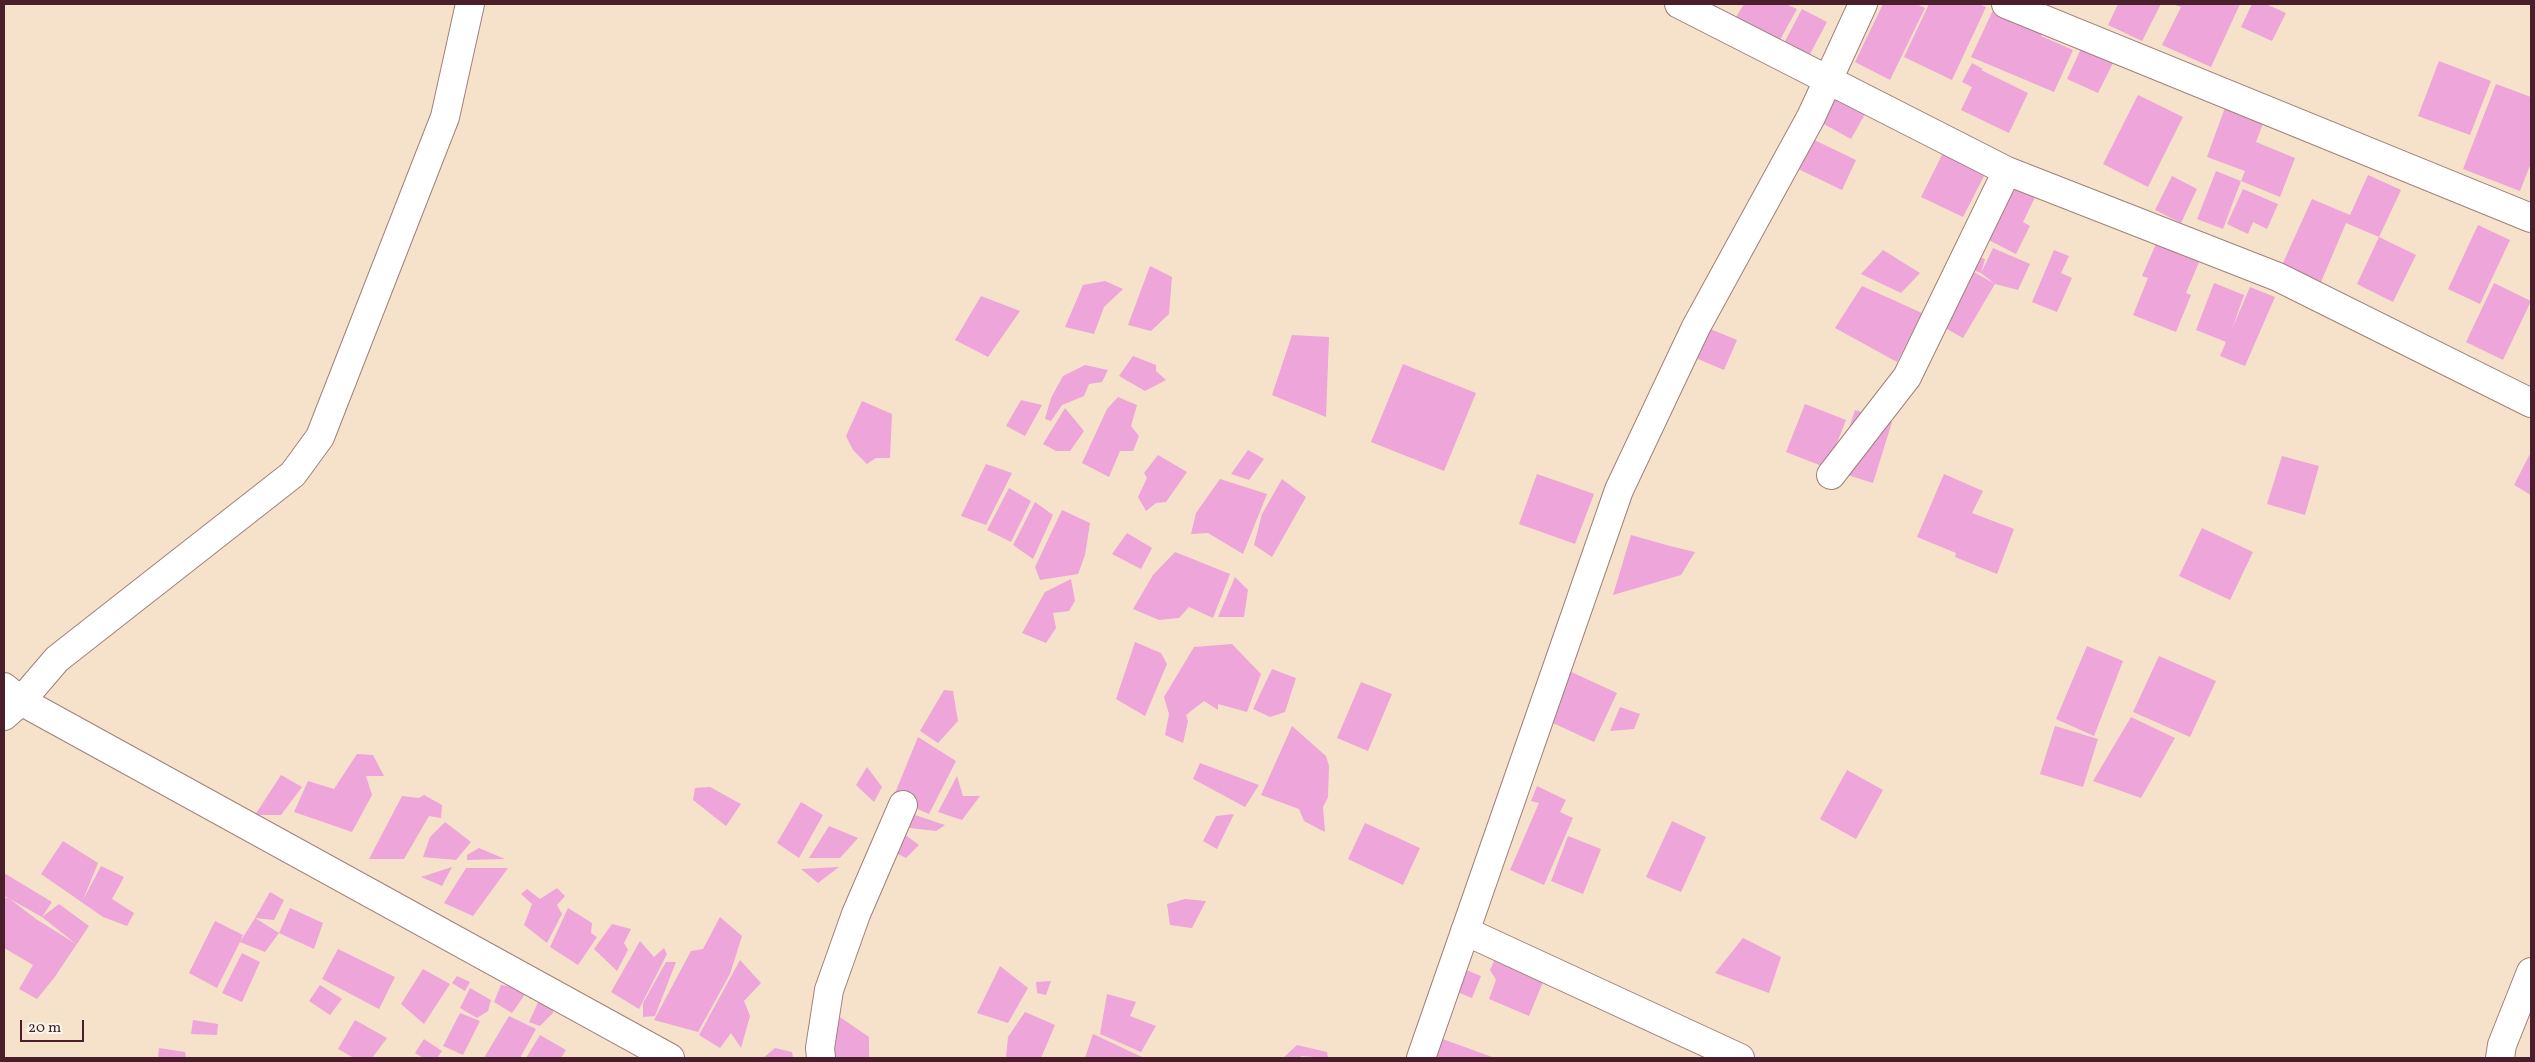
<!DOCTYPE html>
<style>
body{margin:0}
#map{position:relative;width:2535px;height:1062px;overflow:hidden;background:#f6e2ca;font-family:Vollkorn,serif}
canvas{display:block}
.frame{position:absolute;inset:0;border:5px solid #4a1f2b;pointer-events:none}
.scale{position:absolute;left:20px;top:1020px;width:64px;height:22px;box-sizing:border-box;border:2px solid #4a1f2b;border-top:0;padding-left:6px;font-size:15px;line-height:18px;white-space:nowrap;color:#4a1f2b;-webkit-text-stroke:4px #fbf7ec;paint-order:stroke}
</style>
<div id="map">
<canvas width="2535" height="1062"></canvas>
<div class="frame"></div>
<div class="scale">20 m</div>
</div>
<script>
const c = document.querySelector('canvas').getContext('2d');
c.lineJoin = 'round';
function paint(path, color) {
  c.fillStyle = color;
  c.fill(path, 'evenodd');
}
function poly(rows) {
  const path = new Path2D();
  for (const r of rows) {
    path.moveTo(r[0], r[1]);
    for (let i = 2; i < r.length; i += 2) path.lineTo(r[i], r[i + 1]);
  }
  return path;
}
function trace(path, color, width, dash) {
  c.strokeStyle = color;
  c.lineWidth = width;
  c.lineCap = dash ? 'butt' : 'round';
  c.setLineDash(dash || []);
  c.stroke(path);
}
paint(poly([
 [1744,4,1786,4,1797,9,1780,40,1736,17],
 [1883,4,1916,4,1925,8,1890,80,1855,62],
 [1929,4,1979,4,1986,7,1952,80,1904,57],
 [2118,4,2161,4,2142,41,2108,25],
 [2172,4,2240,4,2211,67,2162,45,2181,7],
 [2252,4,2266,4,2286,13,2272,41,2241,27],
 [1994,8,2045,31,2041,36,2073,50,2054,92,1971,57],
 [1802,9,1827,22,1809,56,1784,43],
 [2085,40,2117,55,2098,93,2067,79],
 [2439,61,2491,81,2470,135,2418,116],
 [1972,63,1983,69,1981,70,2028,93,2009,133,1961,110,1972,87,1962,82],
 [2496,84,2531,97,2531,163,2520,191,2463,169],
 [1827,85,1869,107,1851,139,1811,117],
 [2138,95,2183,117,2148,187,2103,164],
 [2227,102,2266,116,2256,142,2295,158,2280,197,2241,181,2223,229,2197,219,2216,171,2241,181,2245,171,2207,157],
 [1806,136,1856,160,1842,190,1792,166],
 [1943,153,1985,174,1963,217,1921,197],
 [2007,173,2039,189,2023,222,2030,226,2016,254,1981,236],
 [2368,175,2401,190,2379,237,2416,255,2393,302,2357,284,2379,237,2346,223,2321,282,2282,265,2312,199,2350,215],
 [2172,176,2197,189,2181,223,2155,210],
 [2243,189,2278,204,2267,229,2253,222,2248,234,2227,224],
 [2478,225,2510,240,2480,304,2448,289],
 [2159,237,2202,255,2186,293,2191,295,2176,332,2133,315,2148,278,2142,276],
 [1993,248,2030,264,2018,290,1995,284,1963,338,1933,321,1965,267,1995,284,1981,273,1965,267,1970,254,1985,259,1981,273],
 [1883,250,1920,273,1901,293,1861,274],
 [2054,250,2069,256,2061,273,2072,278,2057,312,2032,302],
 [1150,266,1172,277,1169,314,1151,331,1128,325],
 [1105,281,1123,289,1104,307,1094,334,1065,327,1083,285],
 [2214,283,2244,295,2232,329,2250,287,2275,297,2245,366,2220,356,2226,342,2196,330],
 [2494,283,2531,301,2503,360,2466,342],
 [1862,286,1922,313,1897,362,1835,328],
 [981,296,1020,311,988,357,955,340],
 [1703,326,1737,340,1724,370,1691,356],
 [1292,335,1329,337,1326,417,1272,395],
 [1133,356,1156,365,1156,371,1166,380,1145,391,1119,376],
 [1403,364,1476,393,1444,471,1371,442],
 [1085,365,1108,370,1102,382,1089,384,1084,396,1062,405,1051,421,1045,419,1051,398,1063,376],
 [1118,397,1137,405,1131,426,1139,436,1133,451,1120,451,1109,477,1082,463,1107,409],
 [1021,400,1042,405,1025,436,1006,426],
 [862,401,892,414,890,458,876,458,867,464,853,450,846,436],
 [1805,404,1846,420,1827,468,1786,452],
 [1065,408,1084,431,1070,451,1056,451,1043,444],
 [1855,410,1892,422,1873,483,1835,471],
 [1248,450,1264,459,1249,480,1231,474],
 [2531,452,2531,495,2514,485],
 [1158,455,1187,472,1166,502,1156,503,1146,511,1138,497,1147,478,1144,473],
 [2282,456,2319,466,2305,515,2267,504],
 [986,464,1012,473,986,525,961,516],
 [1537,474,1594,494,1575,544,1519,524],
 [1944,474,1983,491,1972,513,2014,529,1997,574,1955,557,1956,553,1917,537],
 [1220,479,1267,494,1243,554,1208,533,1191,534,1196,513],
 [1282,479,1306,497,1272,557,1254,545,1262,514],
 [1009,488,1031,501,1011,542,987,530],
 [1035,502,1053,515,1033,559,1013,545],
 [1062,510,1090,523,1085,555,1078,574,1040,580,1035,567],
 [2202,528,2253,552,2230,600,2179,576],
 [1127,533,1152,548,1141,569,1112,554],
 [1631,535,1670,546,1695,552,1681,575,1613,595],
 [1175,552,1230,574,1213,618,1189,607,1179,618,1159,620,1133,609,1153,575],
 [1235,577,1248,590,1244,617,1218,617],
 [1071,579,1075,601,1069,611,1053,613,1056,628,1046,643,1022,633,1045,592],
 [1135,642,1161,653,1167,664,1145,716,1116,699],
 [1232,644,1261,674,1247,712,1218,704,1218,710,1204,701,1186,715,1188,721,1183,743,1165,735,1169,714,1164,697,1194,647],
 [2087,646,2123,661,2094,736,2056,719],
 [2159,656,2216,681,2190,737,2133,712],
 [1272,669,1296,678,1285,712,1270,717,1253,709],
 [1565,669,1617,693,1594,742,1542,718],
 [1361,682,1392,694,1368,751,1337,738],
 [944,690,953,691,958,721,938,743,920,731],
 [1620,707,1640,714,1634,729,1610,731],
 [2131,717,2175,738,2141,798,2093,781],
 [1292,726,1326,756,1329,766,1328,797,1323,807,1325,832,1304,821,1299,809,1261,795],
 [2055,726,2098,739,2083,787,2040,774],
 [918,737,956,761,929,814,893,798],
 [357,754,373,755,384,776,366,776,372,795,352,832,294,812,308,781,334,789],
 [1200,763,1259,785,1245,807,1193,779],
 [867,767,882,787,874,802,856,785],
 [1847,770,1883,790,1856,839,1820,819],
 [281,775,302,787,281,815,255,815],
 [957,776,963,796,980,796,962,820,938,812],
 [1537,786,1566,800,1560,812,1573,818,1544,885,1510,870,1539,803,1531,801],
 [710,787,741,804,726,826,693,800,695,788],
 [424,795,442,805,441,818,429,816,404,859,369,859,402,796,419,798],
 [801,802,823,815,799,858,777,843],
 [909,813,945,825,936,831,901,827],
 [1234,814,1217,849,1203,841,1216,816],
 [1672,821,1706,837,1681,892,1646,877],
 [445,822,471,842,456,860,423,857,430,837],
 [1365,823,1420,848,1403,885,1348,859],
 [829,826,858,838,840,858,809,858],
 [900,831,919,845,906,858,890,850],
 [1568,836,1601,849,1583,894,1551,881],
 [63,841,98,863,83,900,101,866,124,877,112,899,134,913,127,926,103,917,41,874],
 [479,848,505,859,467,860,467,855],
 [452,867,442,886,421,877],
 [839,867,818,883,801,869],
 [466,868,508,868,473,916,444,903],
 [4,873,52,902,42,917,10,899,36,919,76,944,42,917,59,904,89,926,54,978,37,999,19,989,33,965,4,948,4,897,10,899,4,896],
 [557,888,565,896,557,905,562,914,547,943,524,925,532,904,521,894,527,889,540,899],
 [270,892,284,900,274,920,255,918],
 [1185,899,1206,901,1192,928,1170,925,1167,904],
 [290,908,323,923,314,949,279,933],
 [568,908,592,923,591,933,597,937,578,965,550,947],
 [720,917,742,936,730,974,698,1032,654,1020,691,951,703,949],
 [255,918,279,933,265,952,240,942,217,988,189,973,215,921,243,935,240,942],
 [612,924,631,929,624,943,628,950,617,971,594,949],
 [1743,938,1781,957,1769,993,1715,973],
 [640,941,654,957,664,948,667,954,639,1009,611,992],
 [338,949,395,977,379,1009,322,979],
 [1498,952,1547,972,1529,1016,1489,999,1496,980,1490,970],
 [242,953,260,962,242,1002,222,993],
 [740,960,761,983,744,1001,750,1016,741,1048,731,1033,720,1048,699,1035],
 [666,962,676,962,655,1016,643,1017,643,1003],
 [1000,966,1028,988,1008,1023,977,1013],
 [1461,968,1481,976,1472,998,1452,990],
 [423,969,450,984,424,1024,401,1004],
 [457,976,470,982,465,991,452,983],
 [1051,981,1046,995,1037,993,1036,982],
 [320,985,342,999,330,1015,309,1001],
 [501,985,528,990,512,1013,494,1002],
 [470,988,491,1000,488,1011,477,1018,460,1008],
 [535,990,553,998,553,1013,540,1026,529,1022,540,998,529,999],
 [1107,994,1136,1002,1130,1016,1156,1026,1141,1052,1100,1034],
 [831,1011,869,1037,869,1058,825,1058],
 [1025,1012,1055,1025,1041,1058,1006,1057,1008,1037],
 [460,1013,480,1021,463,1055,443,1046],
 [509,1016,536,1029,520,1058,484,1058],
 [193,1020,218,1024,217,1035,191,1034],
 [355,1020,387,1038,372,1058,354,1058,338,1049],
 [1093,1034,1144,1058,1085,1058],
 [540,1035,566,1050,561,1058,526,1058],
 [1437,1037,1495,1058,1429,1058],
 [424,1039,442,1051,437,1058,423,1058,415,1053],
 [1297,1045,1327,1052,1328,1058,1301,1056,1300,1058,1283,1058],
 [159,1048,185,1052,186,1058,158,1058],
 [775,1048,792,1052,793,1058,763,1058]
]), '#eda5da');
const minor = poly([
 [1679,4,2007,171,2278,277,2531,403],
 [2006,4,2531,218],
 [1831,475,1907,377,2007,171],
 [4,687,21,701,670,1058],
 [4,716,21,701,57,659,293,474,320,437,445,117,470,4],
 [1465,931,1740,1058],
 [821,1058,820,1048,829,990,856,914,903,805],
 [1421,1058,1619,490,1696,327,1811,117,1863,4],
 [2500,1058,2502,1045,2531,972]
]);
trace(minor, '#a0807a', 30);
trace(minor, '#fff', 28);
</script>
